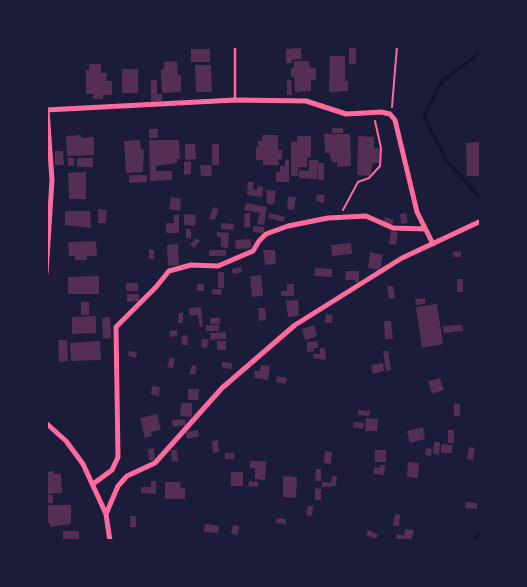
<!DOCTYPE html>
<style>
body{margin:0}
#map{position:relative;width:527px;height:587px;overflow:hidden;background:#1b1b3a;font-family:Arial,sans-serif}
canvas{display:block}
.frame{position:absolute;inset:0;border:48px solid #1b1b3a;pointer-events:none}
</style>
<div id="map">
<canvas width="527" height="587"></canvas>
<div class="frame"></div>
</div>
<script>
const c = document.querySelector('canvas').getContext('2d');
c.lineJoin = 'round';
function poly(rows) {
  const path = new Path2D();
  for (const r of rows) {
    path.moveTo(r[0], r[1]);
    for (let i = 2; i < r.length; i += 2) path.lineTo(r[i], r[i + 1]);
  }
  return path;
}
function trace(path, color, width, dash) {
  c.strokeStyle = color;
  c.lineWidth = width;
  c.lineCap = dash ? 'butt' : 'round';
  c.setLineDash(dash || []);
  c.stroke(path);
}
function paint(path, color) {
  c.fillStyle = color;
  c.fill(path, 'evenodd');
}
trace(poly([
 [481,52,441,82,424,117,447,161,481,199],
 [473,541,481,531]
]), '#12122b', 3);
paint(poly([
 [301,48,302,59,292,60,292,63,286,63,286,49],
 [349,48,356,48,356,64,349,64],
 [191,49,210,49,210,62,191,62],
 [330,56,345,56,345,81,348,81,348,91,329,92],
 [177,61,178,75,181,75,181,92,162,93,161,69,164,69,164,62],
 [294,61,309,61,310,68,316,68,316,80,311,80,311,91,295,92,294,77,291,77,291,68,294,68],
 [89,64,101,64,101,73,107,73,106,81,112,81,112,95,103,95,103,99,93,99,94,94,86,94,86,70,89,70],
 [195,65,211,65,212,92,196,92],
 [122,69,138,69,138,93,122,93],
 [151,80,157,80,157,94,162,94,162,101,151,102],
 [287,80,291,80,292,95,287,95],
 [332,128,343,128,343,133,332,133],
 [149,129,158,129,158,138,149,138],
 [324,134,350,134,351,166,337,167,337,162,332,162,329,153,325,153],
 [81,135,82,138,94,137,94,155,67,156,66,136],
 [262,135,278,135,278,150,282,150,282,159,278,160,279,165,263,165,263,160,256,160,256,147,258,147,258,141,262,141],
 [297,136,311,136,311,157,307,158,307,167,298,167,298,176,291,176,291,142,297,142],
 [358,136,374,137,374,148,380,148,379,163,373,163,370,176,357,175],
 [140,140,141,149,144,149,143,172,126,173,124,141],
 [149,140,179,140,180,159,177,159,177,163,156,166,156,171,172,171,172,180,150,181],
 [481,142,481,176,467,176,466,143],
 [185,144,195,144,196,159,185,160],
 [212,144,219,144,219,165,212,165],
 [55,151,63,151,64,165,55,165],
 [68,158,74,158,74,166,68,166],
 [77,158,93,158,93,167,77,167],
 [285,160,289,160,289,182,276,182,276,172,280,172,280,166,285,166],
 [309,160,318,160,317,179,299,178,299,170,309,171],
 [191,161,191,174,184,175,184,162],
 [318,163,324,163,324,180,318,180],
 [200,165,211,165,212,176,201,176],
 [86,172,86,199,69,199,68,173],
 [129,175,147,175,147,182,129,183],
 [248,182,254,182,253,189,257,190,257,186,263,187,262,197,247,195],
 [266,190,276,191,274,204,267,204],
 [317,194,325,195,324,203,316,201],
 [171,197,181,199,180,211,169,209],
 [288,197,296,197,294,210,287,209],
 [246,203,267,207,264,225,257,224,260,213,244,210],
 [213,207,219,209,215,220,209,219],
 [98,209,107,210,106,223,98,223],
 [65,211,90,211,91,228,65,225],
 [245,213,250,213,250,228,244,227],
 [269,213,285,217,284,222,268,218],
 [406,213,408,223,401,224,400,214],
 [184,214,196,215,195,226,184,225],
 [174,215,179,215,179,233,166,233,166,223,174,223],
 [385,217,394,220,392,225,383,223],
 [221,223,234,224,233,230,221,229],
 [253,226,264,227,264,233,253,232],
 [186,229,191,229,191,238,186,238],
 [391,231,398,232,396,245,389,244],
 [217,232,229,233,228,248,221,247,221,237,217,237],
 [196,238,200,241,194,248,190,245],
 [251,239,251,248,236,249,235,240],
 [96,241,97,256,87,256,87,260,75,260,75,256,69,256,68,242],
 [351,243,352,254,332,256,331,245],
 [178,244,179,265,168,266,167,245],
 [149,249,154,250,154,259,149,259],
 [209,250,226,250,226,256,209,256],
 [263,250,275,250,276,264,265,265],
 [461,251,461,257,454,257,453,252],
 [370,252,383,255,380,270,368,268],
 [241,267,242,272,233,274,232,269],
 [315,268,332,269,332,277,314,276],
 [346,271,359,271,359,283,355,282,355,280,345,280],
 [218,272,224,272,224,288,218,288],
 [261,275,263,296,252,297,250,276],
 [99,276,99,294,68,294,68,277],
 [457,279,463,279,463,292,457,292],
 [126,283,138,283,138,291,126,291],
 [197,284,204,284,204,291,197,291],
 [287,284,294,284,294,296,281,296,281,291,287,291],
 [387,286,393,286,395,298,389,299],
 [212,289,222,289,221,295,212,294],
 [127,294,139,294,139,301,127,302],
 [425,298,425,304,416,305,415,299],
 [298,300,299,316,288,317,286,301],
 [81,302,89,302,89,315,81,315],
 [437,304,443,344,422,348,416,307],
 [201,307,203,327,200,327,198,315,190,316,189,308],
 [258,308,265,308,266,320,259,321],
 [179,313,183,313,183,323,178,323],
 [326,314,333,315,332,323,325,323],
 [96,316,96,333,72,334,72,317],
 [110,317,111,338,103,339,102,318],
 [210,318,220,318,220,324,210,324],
 [384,321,391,321,393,339,385,339],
 [206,325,219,325,219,331,206,331],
 [314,325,317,336,305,340,302,329],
 [462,325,463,331,444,333,443,326],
 [177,330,177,336,170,337,169,331],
 [226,332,226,339,210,340,210,333],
 [187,335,188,345,182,345,181,336],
 [202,339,209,339,207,348,201,347],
 [58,340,67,340,68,361,59,362],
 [100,341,101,360,71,361,70,343],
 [217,341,226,341,226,350,217,350],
 [318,341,318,348,314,348,314,351,307,352,307,342],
 [320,348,325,348,326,360,313,358,313,354,320,354],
 [129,351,137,352,136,358,128,356],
 [383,351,388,351,391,370,386,371],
 [170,357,175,359,173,368,167,367],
 [222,362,232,363,232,369,222,368],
 [383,363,384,371,373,374,371,365],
 [192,365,197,366,195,375,189,374],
 [261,365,270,366,268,380,254,378,255,371,260,371],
 [277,376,287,378,286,384,276,382],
 [440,378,444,390,432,394,428,381],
 [152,386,160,387,159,396,151,395],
 [188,389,199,389,198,400,188,400],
 [181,403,192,403,192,417,180,416],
 [454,403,460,404,460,416,454,416],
 [358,410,370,411,369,416,358,415],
 [157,414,161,430,151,432,152,436,145,438,140,418],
 [366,418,378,419,377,431,365,431],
 [185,419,186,425,173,427,172,420],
 [354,422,364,423,363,429,353,427],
 [423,427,425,439,410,443,407,431],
 [198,430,199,436,187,439,186,432],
 [448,430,454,430,454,443,448,443],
 [218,440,219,452,213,453,212,441],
 [434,442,440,442,439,455,433,454],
 [441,444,452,445,452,453,441,453],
 [469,447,475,448,473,460,467,459],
 [154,448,155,460,149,460,148,449],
 [426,448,432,449,431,456,425,455],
 [171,450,177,450,178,461,172,462],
 [375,450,386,450,386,462,375,462],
 [325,451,332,452,331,464,324,463],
 [225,453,234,453,234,459,225,459],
 [250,461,266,461,265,480,255,479,255,468,250,468],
 [408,462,419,463,418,478,407,477],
 [380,465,385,465,384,475,374,474,374,467,380,468],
 [316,469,321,469,321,481,315,481],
 [54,471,54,474,61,474,62,493,46,494,46,472],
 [231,472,243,472,243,486,231,486],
 [283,476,297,477,296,498,283,497],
 [332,476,337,476,336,486,322,487,322,482,331,483],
 [151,481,156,481,156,494,141,493,141,487,151,487],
 [249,481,258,482,258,487,248,486],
 [165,482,181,482,180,488,185,488,185,499,165,499],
 [315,488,321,489,321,500,315,500],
 [46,495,53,495,53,503,46,503],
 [466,502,477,503,477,509,465,508],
 [46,505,71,505,71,524,50,527,50,523,46,523],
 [308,506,313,506,312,516,306,515],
 [395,514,400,515,399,526,393,526],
 [130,516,136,516,136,527,130,527],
 [277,518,286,519,286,524,276,523],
 [205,524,219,526,218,533,204,532],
 [233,525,239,526,238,535,231,534],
 [405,529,414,530,411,541,396,541,397,534,404,536],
 [368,530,378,534,376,539,366,535],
 [63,531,79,531,79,541,63,541]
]), '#542f53');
trace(poly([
 [392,107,397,46],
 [343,210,358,182,369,178,380,166,381,148,375,121]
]), '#ff6b9d', 2);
trace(poly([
 [235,46,235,100]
]), '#ff6b9d', 2.5);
trace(poly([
 [46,110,235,100,306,101,346,114,381,112,390,114,395,120,417,212,433,244],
 [46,273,52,180,47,110],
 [46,423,66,441,83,464,106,514,110,541],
 [93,484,112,470,118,457,116,327,156,287,169,271,191,265,218,266,253,251,259,241,266,234,288,226,328,218,366,216,393,228,425,229],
 [106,514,118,486,127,476,155,463,222,388,295,325,402,258,479,222]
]), '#ff6b9d', 5);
</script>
